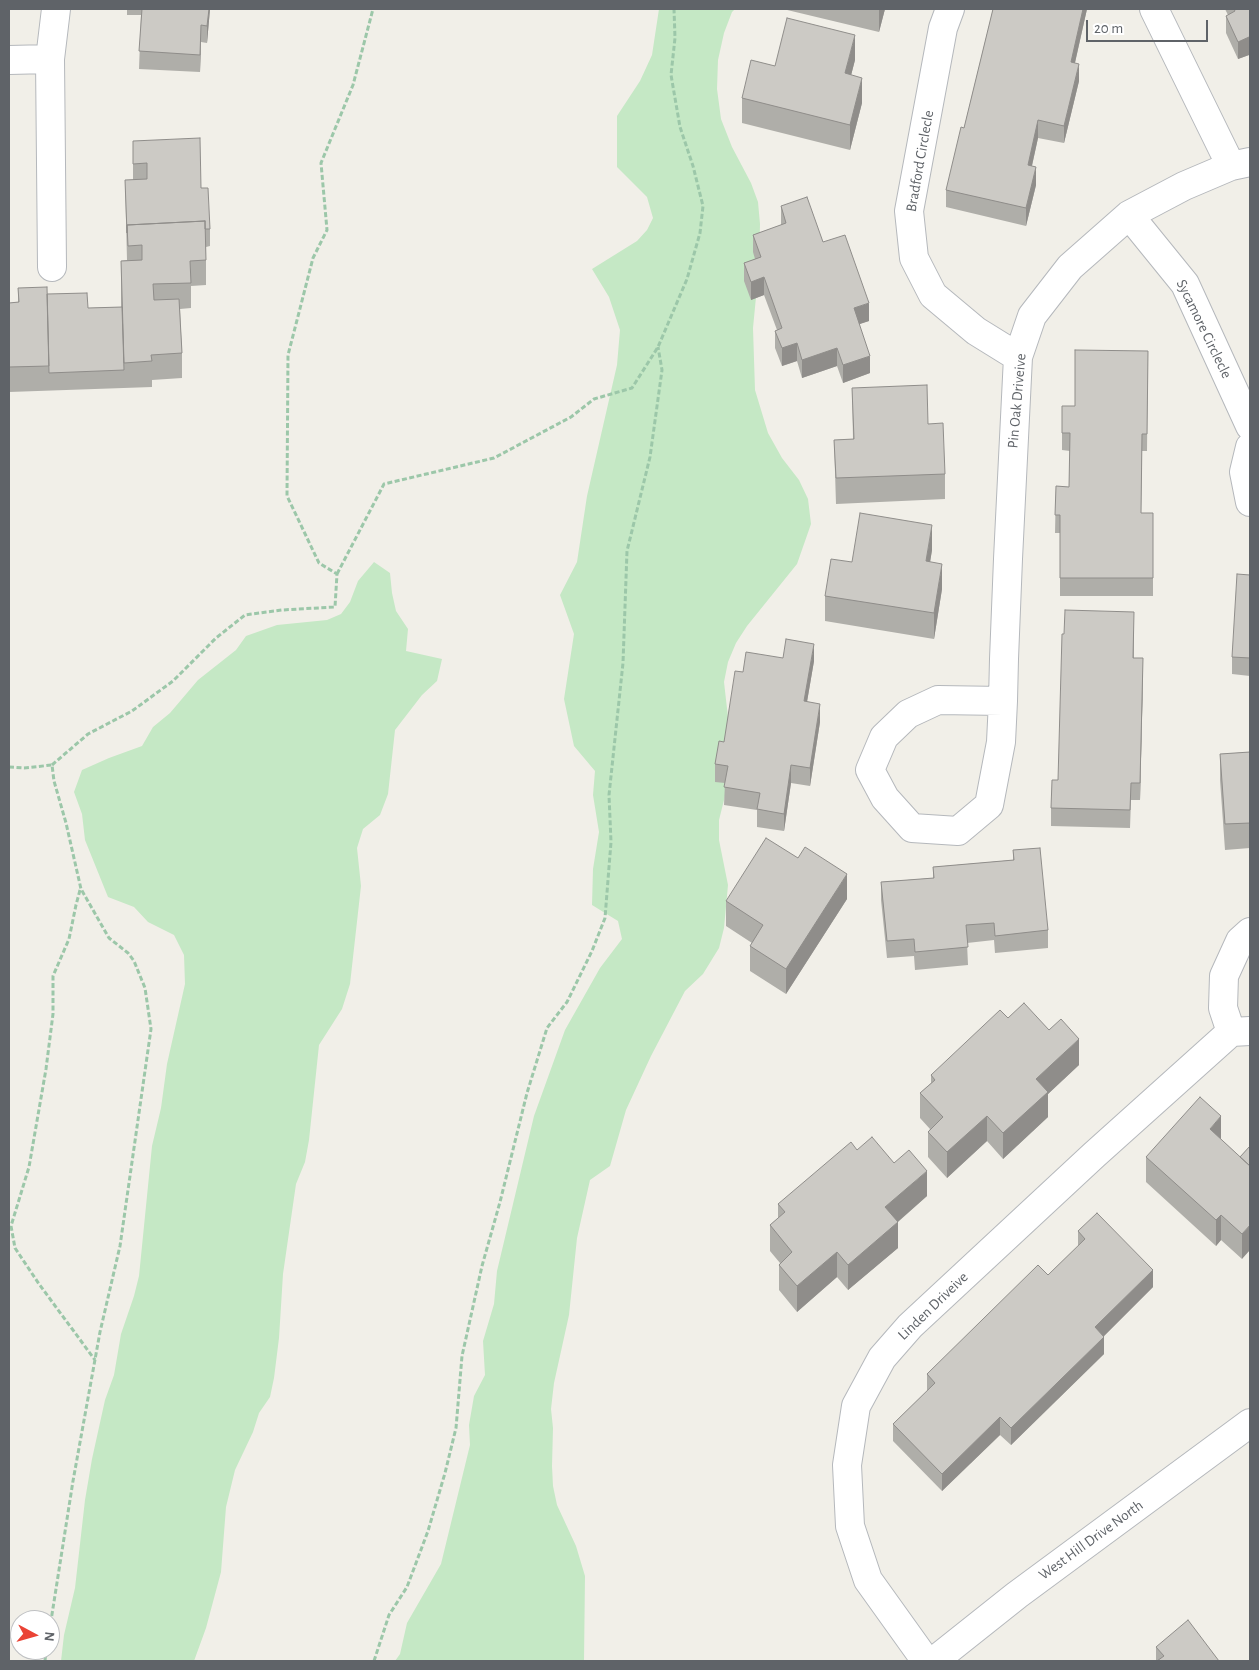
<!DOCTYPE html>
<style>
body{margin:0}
#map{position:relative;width:1259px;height:1670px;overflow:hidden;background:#f1efe8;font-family:"Alegreya Sans",sans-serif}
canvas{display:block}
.frame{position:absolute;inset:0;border:10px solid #5f6368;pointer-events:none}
.north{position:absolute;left:10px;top:1610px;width:50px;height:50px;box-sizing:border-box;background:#fff;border:1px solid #bfc1c3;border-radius:50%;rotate:96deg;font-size:14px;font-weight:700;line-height:20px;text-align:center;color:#5f6368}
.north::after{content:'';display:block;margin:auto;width:18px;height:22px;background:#ea4335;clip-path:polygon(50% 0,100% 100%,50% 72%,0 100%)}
.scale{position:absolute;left:1086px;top:20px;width:122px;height:22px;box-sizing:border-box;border:2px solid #5f6368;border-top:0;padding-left:6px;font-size:15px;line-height:18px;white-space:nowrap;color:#5f6368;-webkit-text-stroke:4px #fff;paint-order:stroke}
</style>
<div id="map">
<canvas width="1259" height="1670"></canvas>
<div class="frame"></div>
<div class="north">N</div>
<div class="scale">20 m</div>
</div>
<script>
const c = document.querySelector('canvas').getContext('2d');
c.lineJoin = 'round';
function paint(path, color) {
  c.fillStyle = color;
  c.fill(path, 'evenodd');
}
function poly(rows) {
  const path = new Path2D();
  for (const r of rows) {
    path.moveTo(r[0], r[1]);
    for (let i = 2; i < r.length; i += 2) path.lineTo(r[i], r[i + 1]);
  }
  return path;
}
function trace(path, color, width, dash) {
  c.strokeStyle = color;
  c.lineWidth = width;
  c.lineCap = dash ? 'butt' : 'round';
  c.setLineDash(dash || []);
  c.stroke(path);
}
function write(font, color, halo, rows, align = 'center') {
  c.font = font + ' "Alegreya Sans",sans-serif';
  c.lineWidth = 5;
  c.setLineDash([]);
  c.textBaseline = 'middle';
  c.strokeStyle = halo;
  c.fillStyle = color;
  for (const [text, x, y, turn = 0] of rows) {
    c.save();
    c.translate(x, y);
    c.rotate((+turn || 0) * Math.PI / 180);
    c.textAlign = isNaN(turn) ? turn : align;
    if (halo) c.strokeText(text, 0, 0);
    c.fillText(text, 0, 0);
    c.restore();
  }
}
paint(poly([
 [659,9,735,9,732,12,724,33,718,60,717,89,721,119,732,147,751,183,758,202,760,224,759,266,753,328,755,390,768,433,782,458,799,480,808,499,811,524,797,564,747,626,736,643,728,662,724,682,729,726,727,788,719,820,719,840,728,885,724,928,719,948,703,974,685,991,651,1056,626,1110,610,1166,590,1180,577,1238,569,1315,554,1383,551,1409,553,1428,552,1466,553,1486,557,1505,576,1546,585,1576,584,1661,395,1661,400,1654,407,1623,441,1564,470,1445,469,1425,474,1396,485,1375,483,1341,494,1304,497,1271,534,1116,565,1030,600,968,622,939,618,921,592,905,593,869,599,832,593,795,595,771,574,746,564,699,574,634,560,595,577,562,587,496,617,365,620,330,609,297,592,269,637,241,647,230,653,218,647,197,617,167,617,116,640,81,652,55],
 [374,562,390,573,392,593,396,611,408,629,406,651,442,659,437,681,422,695,395,730,388,794,380,815,363,829,357,848,361,886,350,984,342,1009,319,1045,309,1140,305,1162,296,1184,283,1274,279,1338,274,1378,270,1397,259,1413,253,1432,235,1470,226,1507,221,1572,206,1628,194,1661,61,1661,64,1635,75,1588,85,1500,92,1459,105,1400,114,1375,121,1334,134,1296,139,1276,152,1146,161,1108,167,1064,185,984,184,955,174,935,148,922,134,907,108,897,85,840,82,814,74,792,82,770,109,758,142,746,153,727,170,713,198,680,236,650,246,636,277,625,327,620,341,614,350,602,358,581]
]), '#c5e8c5');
const minor = poly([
 [950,9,943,28,909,211,914,258,933,295,976,331,1018,357],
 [1154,9,1231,166],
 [9,60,50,59],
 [1129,215,1185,284,1250,426],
 [52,267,50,59,56,9],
 [1250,447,1244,472,1250,502],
 [1003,701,938,700,908,714,884,737,870,770,885,798,912,828,958,831,989,805,1001,742,1003,701,1004,659,1008,559,1018,357,1032,316,1070,267,1129,215,1184,186,1231,166,1250,162],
 [1231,1032,1223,1008,1224,976,1240,941,1250,932],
 [926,1661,868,1580,850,1526,847,1465,856,1406,882,1358,910,1326,1094,1155,1231,1032,1250,1031]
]);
const tertiary = poly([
 [934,1661,1017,1595,1250,1423]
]);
trace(minor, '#b5b8bc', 30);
trace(tertiary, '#b5b8bc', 30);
trace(poly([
 [337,574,384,484,494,458,571,417,594,399,632,388,658,347,687,279,700,233,703,206,693,166,680,127,671,75,675,38,674,9],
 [52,765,88,734,132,711,173,681,216,638,245,615,282,610,335,607,337,574,319,563,287,496,288,355,313,258,327,230,321,163,353,85,373,9],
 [9,767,24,768,52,765,54,781,66,823,81,889,109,938,128,953,134,961,145,988,151,1029,120,1246,100,1332,73,1481,50,1627],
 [80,890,76,905,69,939,53,976,53,1014,46,1069,29,1167,11,1226,15,1248,39,1284,95,1360],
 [45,1661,46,1650],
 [374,1661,389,1615,407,1587,428,1531,445,1473,456,1428,462,1356,482,1266,500,1202,527,1093,547,1028,567,1002,592,951,605,918,611,842,609,795,623,663,627,551,650,457,662,370,658,347]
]), '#9cc7a9', 3, [5, 2.5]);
trace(minor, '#fff', 28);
trace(tertiary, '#fff', 28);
paint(poly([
 [127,9,210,9,207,43,201,42,200,72,139,69,141,15,127,15],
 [783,9,885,9,879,32],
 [993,9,1087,9,1075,63,1079,81,1064,143,1038,138,1032,166,1036,185,1026,226,946,207,946,190,964,128],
 [1225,9,1250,9,1250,58,1249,55,1238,59,1226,33,1226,16,1228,15],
 [855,60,851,75,862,103,850,150,742,123,742,98],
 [133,141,201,188,210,229,210,246,206,247,206,285,191,286,191,308,180,309,182,353,182,378,152,380,152,387,9,392,9,303,18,302,18,288,47,294,88,308,121,307,121,261,127,260,125,180,133,180],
 [781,206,823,242,869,321,859,324,870,373,843,383,837,366,802,378,797,361,782,366,775,348,775,331,777,330,764,295,751,300,744,281,744,263,755,259,753,252,753,235,781,225],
 [1148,351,1147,451,1142,451,1141,513,1153,513,1153,596,1060,596,1060,533,1055,533,1056,486,1069,487,1070,451,1062,450,1062,406,1075,406],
 [852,388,928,424,945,474,945,499,836,504,834,440,853,439],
 [932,550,930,562,942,589,934,639,825,621,825,596,852,562],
 [1250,575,1250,676,1232,674,1232,657],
 [1134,630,1134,658,1143,676,1140,800,1131,800,1130,828,1051,826,1051,808,1058,780],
 [783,658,814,661,807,702,820,722,810,786,791,783,784,831,757,827,757,810,724,805,725,783,715,782,715,764,724,742,743,672],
 [1250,752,1250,848,1225,850,1220,780,1220,754],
 [1013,850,1048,930,1048,948,995,953,994,940,967,943,968,965,915,970,914,956,887,958,881,900,881,882,933,878,933,867,1013,860],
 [798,858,847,899,786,994,750,971,750,946,752,943,726,926,726,901],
 [1008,1018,1079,1065,1048,1094,1048,1117,1003,1159,987,1141,947,1178,928,1157,928,1132,930,1129,920,1118,920,1093,931,1083,931,1075],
 [1221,1139,1240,1157,1250,1146,1242,1259,1221,1240,1216,1246,1146,1182,1146,1157],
 [857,1150,894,1163,927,1196,898,1222,898,1248,848,1290,837,1277,797,1312,779,1290,779,1265,780,1263,770,1251,770,1225,778,1218,778,1204],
 [1078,1231,1153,1287,1104,1336,1104,1354,1011,1445,1000,1435,942,1491,893,1441,893,1424,927,1391,927,1374,1048,1275,1078,1246],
 [1156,1647,1219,1661,1156,1661]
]), '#afaea9');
paint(poly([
 [209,9,210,9,207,43,207,26],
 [879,9,885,9,879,32],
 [1083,9,1087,9,1071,80,1071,62],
 [201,25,201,42,200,72,200,55],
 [855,35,855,60,845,99,845,73],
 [1249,37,1249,55,1238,59,1238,42],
 [1079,64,1079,81,1064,143,1064,126],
 [862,78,862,103,850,150,850,125],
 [1038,120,1038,138,1028,183,1028,165],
 [1036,167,1036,185,1026,226,1026,208],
 [764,277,764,295,751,300,751,282],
 [869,303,869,321,854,326,854,308],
 [797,343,797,361,782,366,782,348],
 [837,348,837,366,802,378,802,360],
 [870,356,870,373,843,383,843,365],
 [932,525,932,550,926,587,926,561],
 [942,564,942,589,934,639,934,613],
 [814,644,814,661,804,719,804,701],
 [1143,658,1143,676,1140,800,1140,783],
 [820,704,820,722,810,786,810,768],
 [791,765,791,783,784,831,784,814],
 [847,874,847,899,786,994,786,969],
 [1079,1039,1079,1065,1048,1094,1048,1117,1003,1159,1003,1133,1036,1079],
 [987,1116,987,1141,947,1178,947,1152],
 [1221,1116,1221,1142,1210,1129],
 [927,1171,927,1196,885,1233,885,1207],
 [1221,1215,1221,1240,1216,1246,1216,1220],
 [898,1222,898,1248,848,1290,848,1265],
 [1250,1225,1250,1250,1242,1259,1242,1234],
 [837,1252,837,1277,797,1312,797,1286],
 [1153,1270,1153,1287,1095,1345,1095,1327],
 [1104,1337,1104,1354,1011,1445,1011,1428],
 [1000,1417,1000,1435,942,1491,942,1474]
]), '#8f8d8a');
const building = poly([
 [142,9,209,9,207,26,201,25,200,55,139,51,142,9],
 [993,9,1083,9,1071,62,1079,64,1064,126,1038,120,1028,165,1036,167,1026,208,946,190,961,127,964,128,993,9],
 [1234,9,1250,9,1250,41,1249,37,1238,42,1226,16,1235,11,1234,9],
 [787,18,855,35,845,73,862,78,850,125,742,98,751,60,775,66,787,18],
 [200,138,201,188,208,188,210,229,205,229,205,221,127,225,127,233,125,180,147,179,147,163,133,164,133,141,200,138],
 [807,197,823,242,845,235,869,303,854,308,870,356,843,365,837,348,802,360,797,343,782,348,775,331,782,328,764,277,751,282,744,263,761,257,753,235,786,223,781,206,807,197],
 [205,221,206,260,190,261,191,283,153,284,154,300,179,299,182,353,151,355,152,361,124,363,121,261,142,260,142,245,128,246,127,225,205,221],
 [47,287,49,366,9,367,9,303,19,302,18,288,47,287],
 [87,293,88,308,122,307,124,370,49,373,47,294,87,293],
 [1075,350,1148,351,1147,434,1142,434,1141,513,1153,513,1153,578,1060,578,1060,515,1055,515,1056,486,1069,487,1070,433,1062,433,1062,406,1075,406,1075,350],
 [927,385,928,424,943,423,945,474,836,478,834,440,854,439,852,388,927,385],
 [860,513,932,525,926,561,942,564,934,613,825,596,831,559,852,562,860,513],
 [1237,574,1250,575,1250,658,1232,657,1237,574],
 [1065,610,1134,612,1133,658,1143,658,1140,783,1131,783,1130,810,1051,808,1052,780,1058,780,1062,634,1064,634,1065,610],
 [786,639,814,644,804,701,820,704,810,768,791,765,784,814,757,809,760,793,724,787,728,766,715,764,719,741,724,742,735,671,743,672,746,652,783,658,786,639],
 [1250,752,1250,823,1225,824,1220,754,1250,752],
 [766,838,798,858,805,847,847,874,786,969,750,946,763,925,726,901,766,838],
 [1040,848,1048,930,995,936,994,923,966,925,968,947,915,952,914,939,887,941,881,882,934,878,933,867,1014,860,1013,850,1040,848],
 [1024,1003,1049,1030,1061,1019,1079,1039,1036,1079,1048,1092,1003,1133,987,1116,947,1152,928,1132,943,1117,920,1093,935,1080,931,1075,1000,1010,1008,1018,1024,1003],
 [1200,1097,1221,1116,1210,1129,1250,1166,1250,1225,1242,1234,1221,1215,1216,1220,1146,1157,1200,1097],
 [872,1137,894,1163,909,1150,927,1171,885,1207,898,1222,848,1265,837,1252,797,1286,779,1265,792,1252,770,1225,785,1212,778,1204,851,1142,857,1150,872,1137],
 [1250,1146,1250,1166,1240,1157,1250,1146],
 [1097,1213,1153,1270,1095,1327,1104,1337,1011,1428,1000,1417,942,1474,893,1424,935,1383,927,1374,1038,1265,1048,1275,1085,1239,1078,1231,1097,1213],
 [1188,1620,1219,1661,1157,1661,1164,1656,1156,1647,1188,1620]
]);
paint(building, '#cccac5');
trace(building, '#8f8d8a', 1);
write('15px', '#5f6368', '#fff', [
 ["Bradford Circlecle",920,161,-80],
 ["Sycamore Circlecle",1204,329,64],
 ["Pin Oak Driveive",1017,401,-85],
 ["Linden Driveive",933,1306,-44],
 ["West Hill Drive North",1091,1540,-36]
]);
</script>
